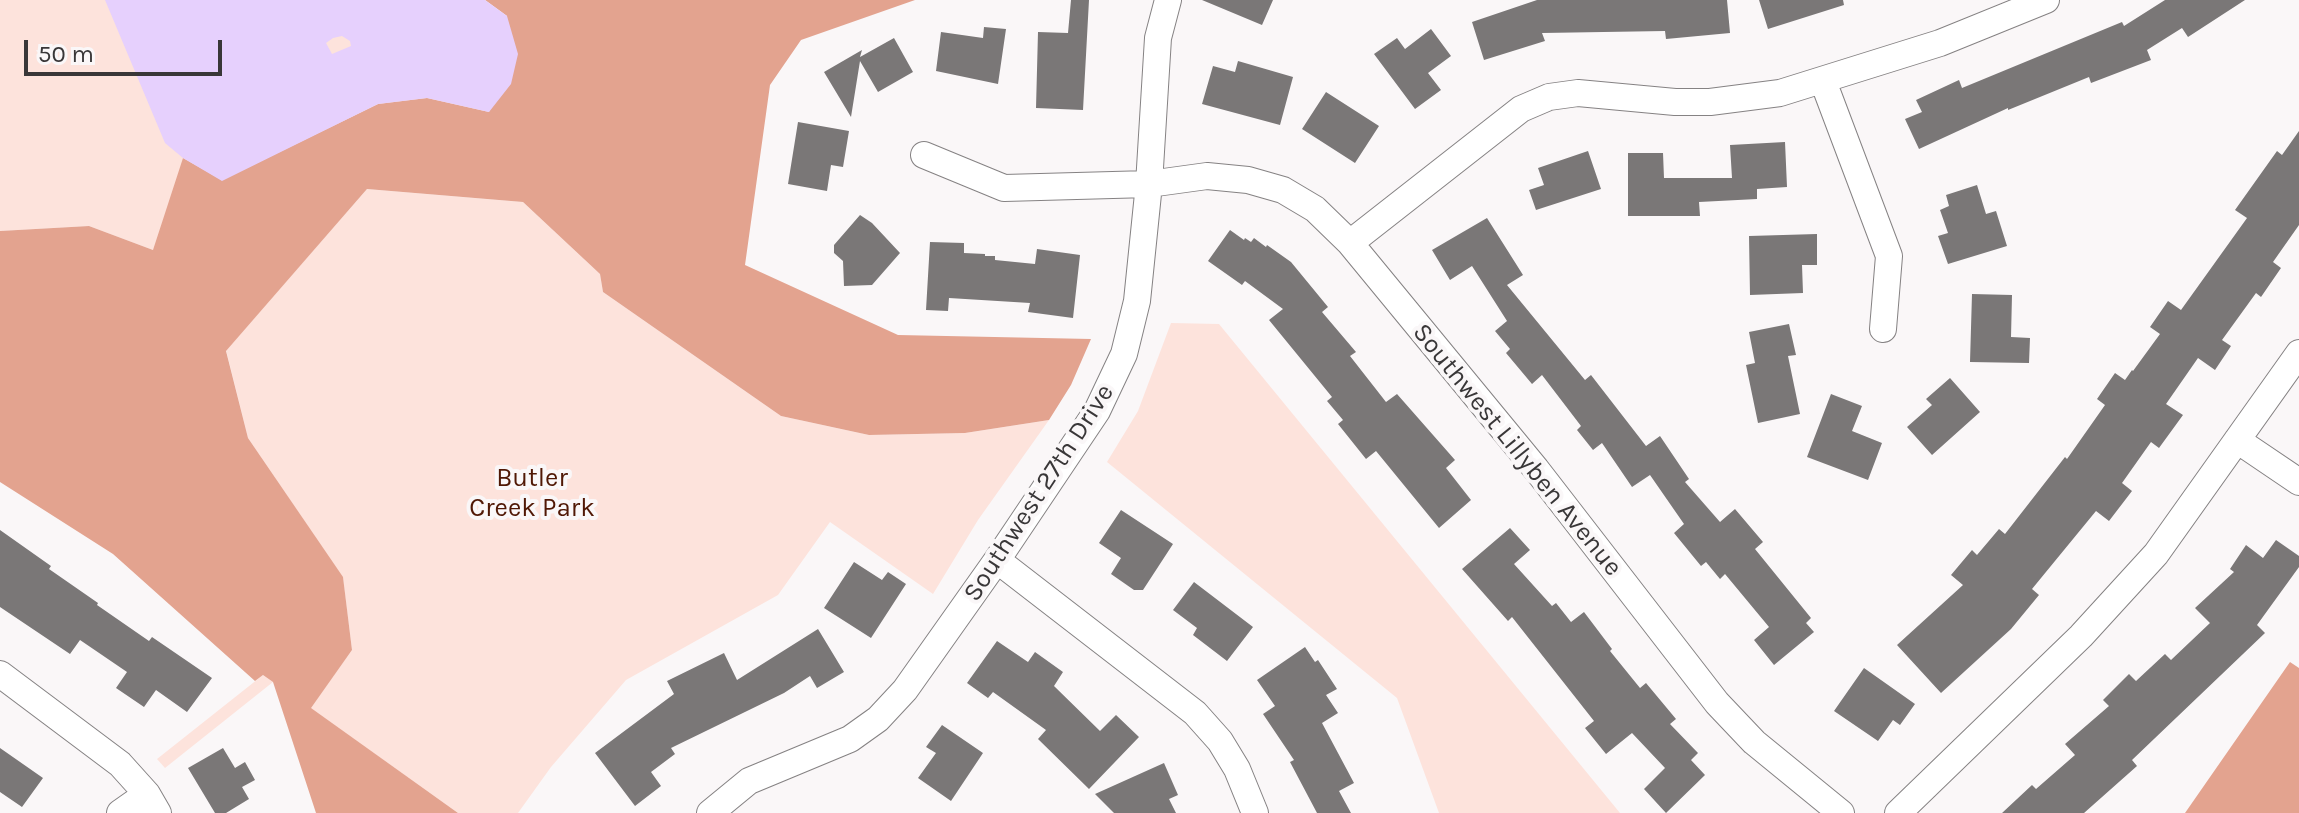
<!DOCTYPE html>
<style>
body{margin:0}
#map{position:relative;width:2299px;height:813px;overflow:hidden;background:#faf7f8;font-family:Karla,sans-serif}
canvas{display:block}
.scale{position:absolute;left:24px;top:40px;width:198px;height:36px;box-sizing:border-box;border:4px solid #393738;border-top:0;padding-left:10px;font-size:24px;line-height:28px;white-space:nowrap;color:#393738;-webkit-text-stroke:6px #faf7f8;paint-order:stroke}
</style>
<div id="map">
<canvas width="2299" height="813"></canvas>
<div class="scale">50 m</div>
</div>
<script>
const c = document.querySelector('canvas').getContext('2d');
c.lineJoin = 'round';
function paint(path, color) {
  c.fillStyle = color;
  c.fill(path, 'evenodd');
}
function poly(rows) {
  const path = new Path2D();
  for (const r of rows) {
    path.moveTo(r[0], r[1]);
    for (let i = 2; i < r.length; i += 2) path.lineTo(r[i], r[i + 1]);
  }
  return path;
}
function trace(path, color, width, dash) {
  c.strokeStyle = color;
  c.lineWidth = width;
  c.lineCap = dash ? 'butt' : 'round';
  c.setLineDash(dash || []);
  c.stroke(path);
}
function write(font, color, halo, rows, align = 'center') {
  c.font = font + ' Karla,sans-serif';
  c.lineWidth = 8;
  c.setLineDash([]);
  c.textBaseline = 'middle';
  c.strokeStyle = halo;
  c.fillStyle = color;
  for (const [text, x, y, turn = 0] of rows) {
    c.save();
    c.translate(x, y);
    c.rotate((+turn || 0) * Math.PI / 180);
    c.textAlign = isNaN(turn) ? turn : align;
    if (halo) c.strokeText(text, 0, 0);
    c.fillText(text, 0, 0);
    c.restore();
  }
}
paint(poly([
 [0,0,485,0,489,112,378,104,222,181,153,250,89,226,0,231],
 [367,189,523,202,600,274,603,292,781,416,869,435,965,433,1049,420,978,520,933,594,830,522,778,595,626,680,551,767,518,813,458,813,310,708,352,650,343,578,248,438,226,350],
 [1171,323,1219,324,1620,813,1439,813,1397,698,1107,462,1138,411],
 [263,675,273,682,165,768,157,759]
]), '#fde3dc');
paint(poly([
 [485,0,915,0,801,40,770,85,745,265,898,335,1091,339,1071,385,1049,420,965,433,869,435,781,416,603,292,600,274,523,202,367,189,226,351,248,438,343,577,352,650,311,708,458,813,316,813,273,682,263,675,255,681,113,554,0,482,0,231,89,226,153,250,183,158,222,180,378,104,427,98,489,112,507,16],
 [2290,662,2299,668,2299,813,2185,813]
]), '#e3a38f');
paint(poly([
 [105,0,485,0,507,16,518,54,511,84,489,112,427,98,378,104,222,181,183,158,165,143],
 [342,36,350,41,351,46,332,54,326,43,333,38]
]), '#e6d0fd');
paint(poly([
 [1071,0,1089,0,1083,110,1036,108,1038,32,1068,33],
 [1202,0,1273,0,1262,25],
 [1537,0,1727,0,1730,33,1666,39,1665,31,1542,33,1545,41,1484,60,1472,22],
 [1759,0,1843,0,1844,5,1768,29],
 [2165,0,2245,0,2188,37,2182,28,2147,50,2151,60,2091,83,2089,77,2008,110,2008,108,1919,149,1905,119,1922,112,1916,100,1959,80,1962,88,2122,22,2124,26],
 [984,27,1006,29,998,84,936,71,941,32,983,38],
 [1431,29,1451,56,1428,73,1441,90,1415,109,1374,54,1397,38,1405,49],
 [894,38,913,72,878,92,860,61,851,117,824,72,862,50,860,57],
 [1238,61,1293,77,1280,125,1202,104,1213,66,1235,72],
 [1326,92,1379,126,1355,163,1302,129],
 [798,122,849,131,843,167,831,165,827,191,788,184],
 [2299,131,2299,225,2273,262,2281,268,2261,297,2256,293,2222,340,2231,346,2215,370,2198,358,2166,404,2183,415,2159,448,2151,442,2122,483,2132,491,2109,521,2096,511,2032,589,2039,595,2011,629,1941,693,1897,645,1963,585,1951,575,1972,550,1977,555,1999,529,2005,534,2065,457,2067,459,2105,405,2097,399,2115,373,2125,380,2132,370,2133,371,2160,334,2150,327,2168,301,2181,310,2247,218,2235,210,2277,151,2282,155],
 [1785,142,1787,187,1757,189,1757,199,1699,202,1700,216,1628,216,1628,153,1663,153,1664,178,1732,178,1730,145],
 [1588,151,1601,189,1536,210,1529,190,1544,185,1538,168],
 [1977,185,1986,214,1996,211,2007,246,1948,264,1938,236,1948,233,1940,210,1949,206,1946,195],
 [860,215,872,223,900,253,872,285,844,286,843,261,834,253,834,245],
 [1487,218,1523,275,1507,285,1585,380,1591,375,1646,446,1660,436,1689,479,1685,482,1720,522,1735,509,1763,542,1755,549,1811,618,1806,623,1814,632,1774,665,1754,640,1769,627,1725,574,1720,579,1706,562,1701,566,1674,533,1684,524,1650,475,1632,487,1602,443,1593,450,1577,430,1581,426,1542,375,1532,384,1506,353,1510,349,1495,331,1507,321,1472,266,1450,280,1432,250],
 [1230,230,1244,240,1245,238,1251,242,1254,238,1266,247,1267,245,1291,262,1328,307,1322,312,1356,352,1350,356,1386,402,1397,394,1455,460,1446,468,1471,500,1439,528,1376,451,1366,459,1338,424,1343,420,1327,401,1332,397,1269,320,1283,309,1245,281,1242,285,1208,261],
 [1817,234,1817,265,1802,265,1803,293,1750,295,1749,236],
 [930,242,964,243,964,253,985,254,985,256,995,256,995,260,1035,264,1037,249,1080,255,1073,318,1028,312,1030,303,949,298,948,311,926,310],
 [1972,294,2012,295,2011,337,2030,338,2029,363,1970,362],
 [1789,324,1796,355,1788,356,1800,414,1758,423,1746,365,1755,363,1749,332],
 [1950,378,1980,412,1932,455,1907,427,1932,405,1926,399],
 [1831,394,1862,406,1852,431,1882,443,1868,480,1807,457],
 [1121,510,1173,544,1143,590,1134,590,1111,574,1121,558,1099,543],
 [1510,528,1530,550,1514,564,1552,606,1556,603,1571,622,1584,612,1612,649,1610,651,1640,688,1646,683,1676,719,1670,724,1698,753,1691,760,1705,775,1666,813,1644,789,1665,768,1632,733,1606,754,1585,728,1594,721,1512,617,1508,621,1462,569],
 [0,530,51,566,49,569,98,603,97,605,149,641,152,637,212,678,187,712,156,690,144,707,116,688,127,672,80,640,70,654,0,607],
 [2276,540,2299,556,2299,567,2257,625,2265,633,2132,760,2137,766,2084,813,2002,813,2032,785,2036,789,2075,755,2065,744,2109,706,2103,700,2129,674,2136,681,2165,654,2171,660,2210,623,2195,608,2234,572,2230,569,2246,545,2263,558],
 [854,562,882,580,888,572,906,584,871,638,824,608],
 [1194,582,1253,627,1227,661,1193,635,1197,628,1173,610],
 [818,629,844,672,817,688,810,676,784,693,671,748,675,754,651,772,661,786,635,806,595,753,674,694,667,681,724,653,737,680],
 [997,641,1028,662,1035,652,1063,672,1054,686,1100,731,1116,715,1139,737,1089,789,1038,739,1046,730,993,692,988,698,967,683],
 [1305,647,1315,662,1318,660,1337,689,1326,695,1338,713,1322,723,1354,783,1339,791,1351,813,1317,813,1290,762,1294,760,1263,714,1275,706,1257,680],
 [1864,668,1915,704,1900,725,1893,720,1878,741,1834,711],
 [942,725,983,753,951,801,918,778,936,753,926,747],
 [0,748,43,778,22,807,0,792],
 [223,748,235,768,245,762,255,780,242,787,249,799,226,813,215,813,188,768],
 [1164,763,1178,795,1169,799,1176,813,1114,813,1095,794]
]), '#7a7777');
const street = poly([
 [1823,81,1889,256,1883,329],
 [924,155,1004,188,1149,184,1207,176,1248,180,1283,190,1315,209,1350,243,1536,469,1717,703,1754,742,1841,813],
 [1350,243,1521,109,1549,97,1578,93,1675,102,1710,102,1780,93,1940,43,2046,0],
 [2237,440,2299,482],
 [997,560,1195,713,1220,741,1237,769,1255,813],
 [0,674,120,764,147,794,158,813],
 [120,813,147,794],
 [710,813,749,781,850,739,878,719,905,690,997,560,1097,411,1124,354,1137,301,1149,184,1158,38,1168,0],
 [1898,813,2081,636,2156,554,2299,353]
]);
trace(street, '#858283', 28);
trace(street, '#fff', 26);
write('26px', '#393738', '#faf7f8', [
 ["Southwest Lillyben Avenue",1517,450,51],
 ["Southwest 27th Drive",1039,493,-57]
]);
write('26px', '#501805', '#faf7f8', [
 ["Butler",532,479],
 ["Creek Park",532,509]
]);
</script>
